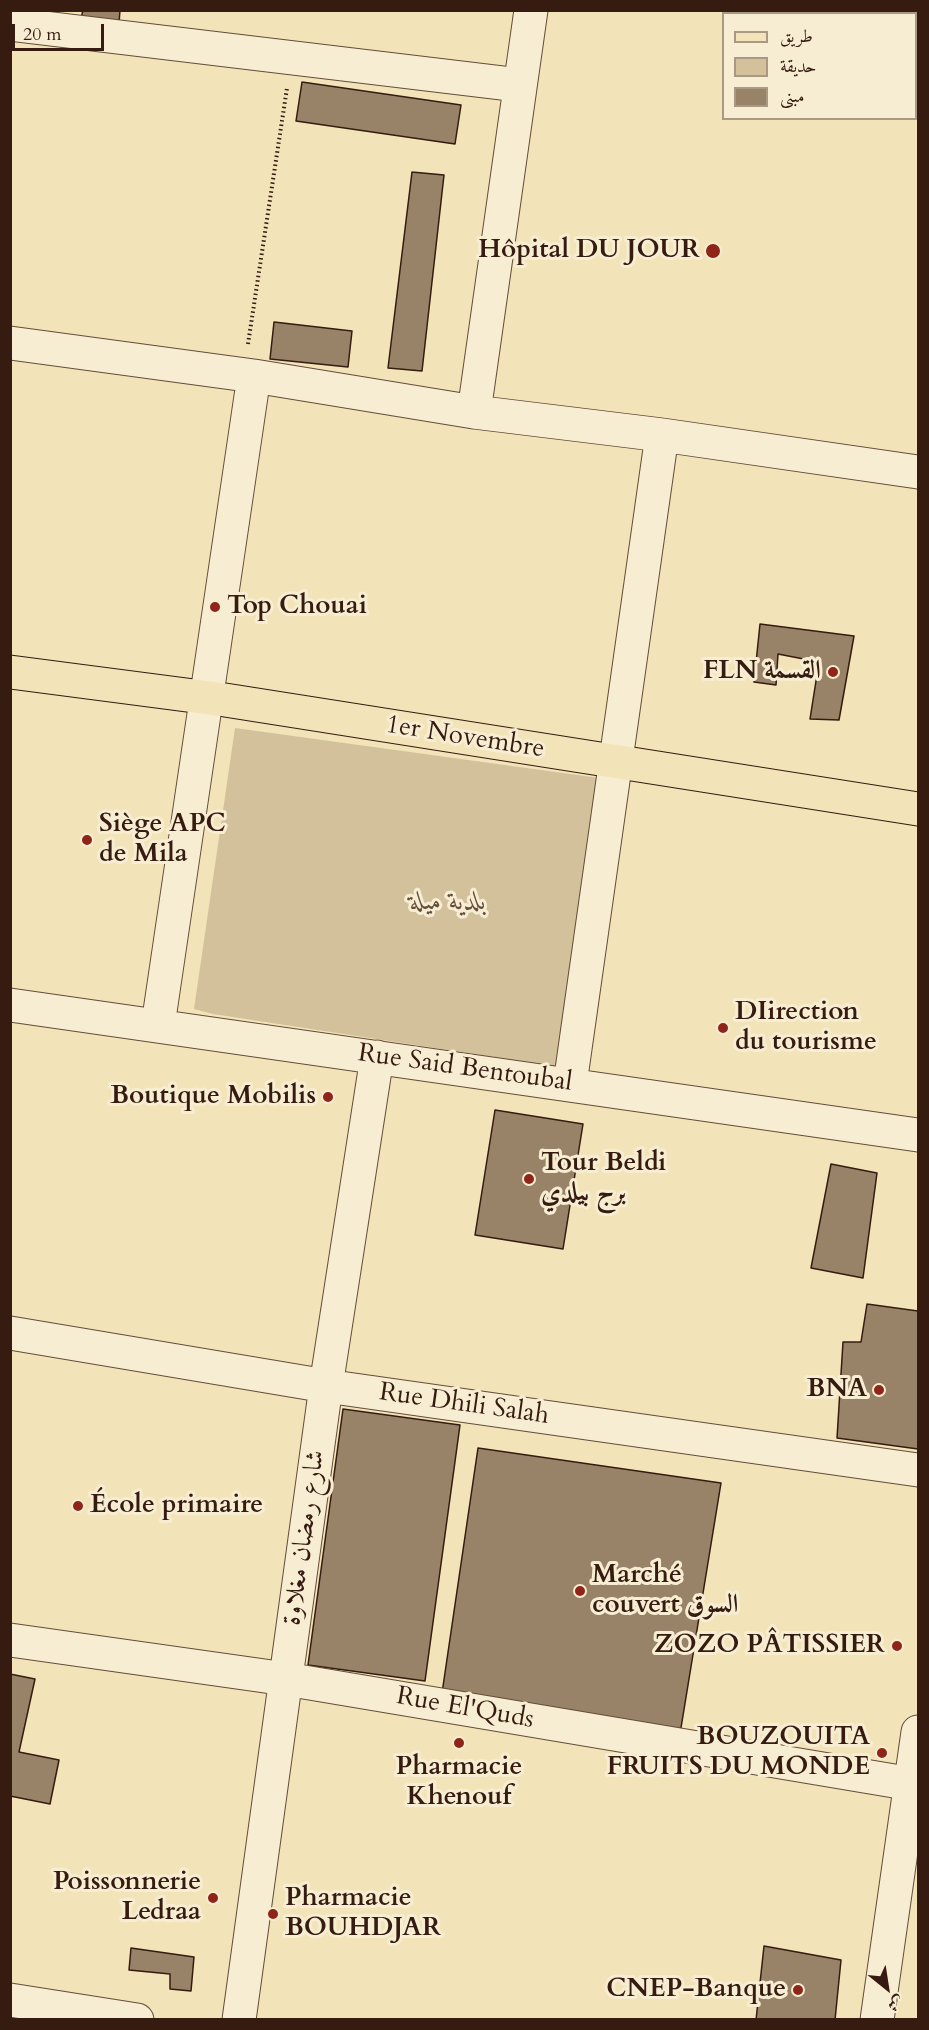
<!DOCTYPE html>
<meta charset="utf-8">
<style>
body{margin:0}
#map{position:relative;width:929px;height:2030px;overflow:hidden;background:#f3e3b9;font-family:Cardo,Amiri,serif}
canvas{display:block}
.frame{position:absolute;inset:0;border:12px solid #351b10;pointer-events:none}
.legend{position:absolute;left:722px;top:12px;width:195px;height:108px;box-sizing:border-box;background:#f7edd2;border:2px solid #a99984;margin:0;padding:8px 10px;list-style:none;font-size:18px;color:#351b10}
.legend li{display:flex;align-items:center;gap:12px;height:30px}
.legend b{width:30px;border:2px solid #a99984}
.north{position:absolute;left:857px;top:1958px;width:60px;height:60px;-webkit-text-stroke:4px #f7edd2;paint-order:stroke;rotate:150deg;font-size:16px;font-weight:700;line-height:24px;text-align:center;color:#351b10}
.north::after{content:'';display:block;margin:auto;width:21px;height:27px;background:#351b10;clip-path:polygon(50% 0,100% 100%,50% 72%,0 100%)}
.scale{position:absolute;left:12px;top:24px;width:92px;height:27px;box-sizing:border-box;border:3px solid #351b10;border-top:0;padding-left:8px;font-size:18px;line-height:21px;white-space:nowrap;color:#351b10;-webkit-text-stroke:4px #f7edd2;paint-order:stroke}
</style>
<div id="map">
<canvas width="929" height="2030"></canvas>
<div class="frame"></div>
<ul class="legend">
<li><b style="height:8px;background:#f3e3b9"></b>طريق</li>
<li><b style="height:16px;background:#d3c19c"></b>حديقة</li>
<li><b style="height:16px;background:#988368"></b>مبنى</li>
</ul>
<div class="north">ش</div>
<div class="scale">20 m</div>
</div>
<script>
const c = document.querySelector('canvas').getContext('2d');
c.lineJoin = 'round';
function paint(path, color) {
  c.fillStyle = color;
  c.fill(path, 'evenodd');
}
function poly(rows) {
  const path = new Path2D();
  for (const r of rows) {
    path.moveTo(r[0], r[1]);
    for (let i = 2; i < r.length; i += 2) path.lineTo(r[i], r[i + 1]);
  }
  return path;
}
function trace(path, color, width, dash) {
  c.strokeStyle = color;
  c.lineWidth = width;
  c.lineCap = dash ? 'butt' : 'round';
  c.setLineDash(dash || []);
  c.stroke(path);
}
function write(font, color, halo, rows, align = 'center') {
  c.font = font + ' Cardo,Amiri,serif';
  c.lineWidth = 6;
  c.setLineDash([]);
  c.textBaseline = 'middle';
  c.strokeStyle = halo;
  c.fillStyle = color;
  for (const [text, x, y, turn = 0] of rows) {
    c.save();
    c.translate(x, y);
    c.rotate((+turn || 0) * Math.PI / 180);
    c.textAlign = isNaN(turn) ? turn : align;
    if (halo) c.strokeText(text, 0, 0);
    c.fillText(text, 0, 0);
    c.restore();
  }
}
paint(poly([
 [235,728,614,780,572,1069,213,1014,194,1009]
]), '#d3c19c');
const building = poly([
 [83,10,120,10,119,23,81,19,83,10],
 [302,82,461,105,455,144,296,121,302,82],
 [412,172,444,175,422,371,388,368,412,172],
 [274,322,352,331,348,367,270,359,274,322],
 [760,624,854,636,839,720,810,719,819,662,778,654,776,685,754,682,760,624],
 [495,1110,583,1124,563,1249,475,1235,495,1110],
 [831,1164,877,1173,863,1278,811,1268,831,1164],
 [867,1304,918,1311,918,1449,837,1438,843,1342,861,1342,867,1304],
 [343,1409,460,1425,425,1681,308,1665,343,1409],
 [478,1448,721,1483,680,1734,441,1700,478,1448],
 [10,1674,35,1679,19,1752,59,1760,50,1804,10,1796,10,1674],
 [764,1946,841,1960,835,2020,756,2020,764,1946],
 [131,1948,194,1957,191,1991,170,1989,170,1974,129,1970,131,1948]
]);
paint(building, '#988368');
trace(building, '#351b10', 1.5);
const minor = poly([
 [10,24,519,85],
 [10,343,254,376,474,412,662,435,918,472],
 [474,412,531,10],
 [10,1005,918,1135],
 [158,1025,254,376],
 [570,1084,662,435],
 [10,1333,326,1386,918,1470],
 [10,1640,286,1679,918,1785],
 [10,2000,137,2020],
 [239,2020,326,1386,377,1057],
 [877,2020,918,1732]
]);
const major = poly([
 [10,672,225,700,918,809]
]);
trace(minor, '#644d3a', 35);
trace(major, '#351b10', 35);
trace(poly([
 [248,344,287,88]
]), '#351b10', 4, [1.5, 3]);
trace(minor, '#f7edd2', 33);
trace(major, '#f3e3b9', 33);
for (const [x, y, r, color] of [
 [713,251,8,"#8f2418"],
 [215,607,6,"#8f2418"],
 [833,672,6,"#8f2418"],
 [87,840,6,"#8f2418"],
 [723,1028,6,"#8f2418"],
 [328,1097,6,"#8f2418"],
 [529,1179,6,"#8f2418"],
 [879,1390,6,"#8f2418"],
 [78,1506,6,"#8f2418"],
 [580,1591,6,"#8f2418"],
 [897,1646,6,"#8f2418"],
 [459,1743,6,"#8f2418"],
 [882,1753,6,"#8f2418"],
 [213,1898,6,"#8f2418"],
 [273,1914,6,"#8f2418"],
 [798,1990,6,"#8f2418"]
]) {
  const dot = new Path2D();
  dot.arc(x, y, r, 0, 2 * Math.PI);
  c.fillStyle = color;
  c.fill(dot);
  trace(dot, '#f7edd2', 2);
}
write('bold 26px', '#351b10', '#f7edd2', [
 ["Hôpital DU JOUR",700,251],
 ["Top Chouai",227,607,"left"],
 ["FLN القسمة",821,672],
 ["Siège APC",99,825,"left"],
 ["de Mila",99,855,"left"],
 ["DIirection",735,1013,"left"],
 ["du tourisme",735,1043,"left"],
 ["Boutique Mobilis",316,1097],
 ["Tour Beldi",541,1164,"left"],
 ["برج بيلدي",541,1194,"left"],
 ["BNA",867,1390],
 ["École primaire",90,1506,"left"],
 ["Marché",592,1576,"left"],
 ["couvert السوق",592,1606,"left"],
 ["ZOZO PÂTISSIER",885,1646],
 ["BOUZOUITA",870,1738],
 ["FRUITS DU MONDE",870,1768],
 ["Pharmacie",459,1768,"center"],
 ["Khenouf",459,1798,"center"],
 ["Poissonnerie",201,1883],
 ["Ledraa",201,1913],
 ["Pharmacie",285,1899,"left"],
 ["BOUHDJAR",285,1929,"left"],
 ["CNEP-Banque",786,1990]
], 'right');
write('26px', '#351b10', '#f7edd2', [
 ["1er Novembre",465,738,9],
 ["Rue Said Bentoubal",465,1069,8],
 ["Rue Dhili Salah",464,1405,8],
 ["شارع رمضان مغلاوة",305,1538,-82],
 ["Rue El'Quds",465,1709,10]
]);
write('italic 26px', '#644d3a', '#f7edd2', [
 ["بلدية ميلة",448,903]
]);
</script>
